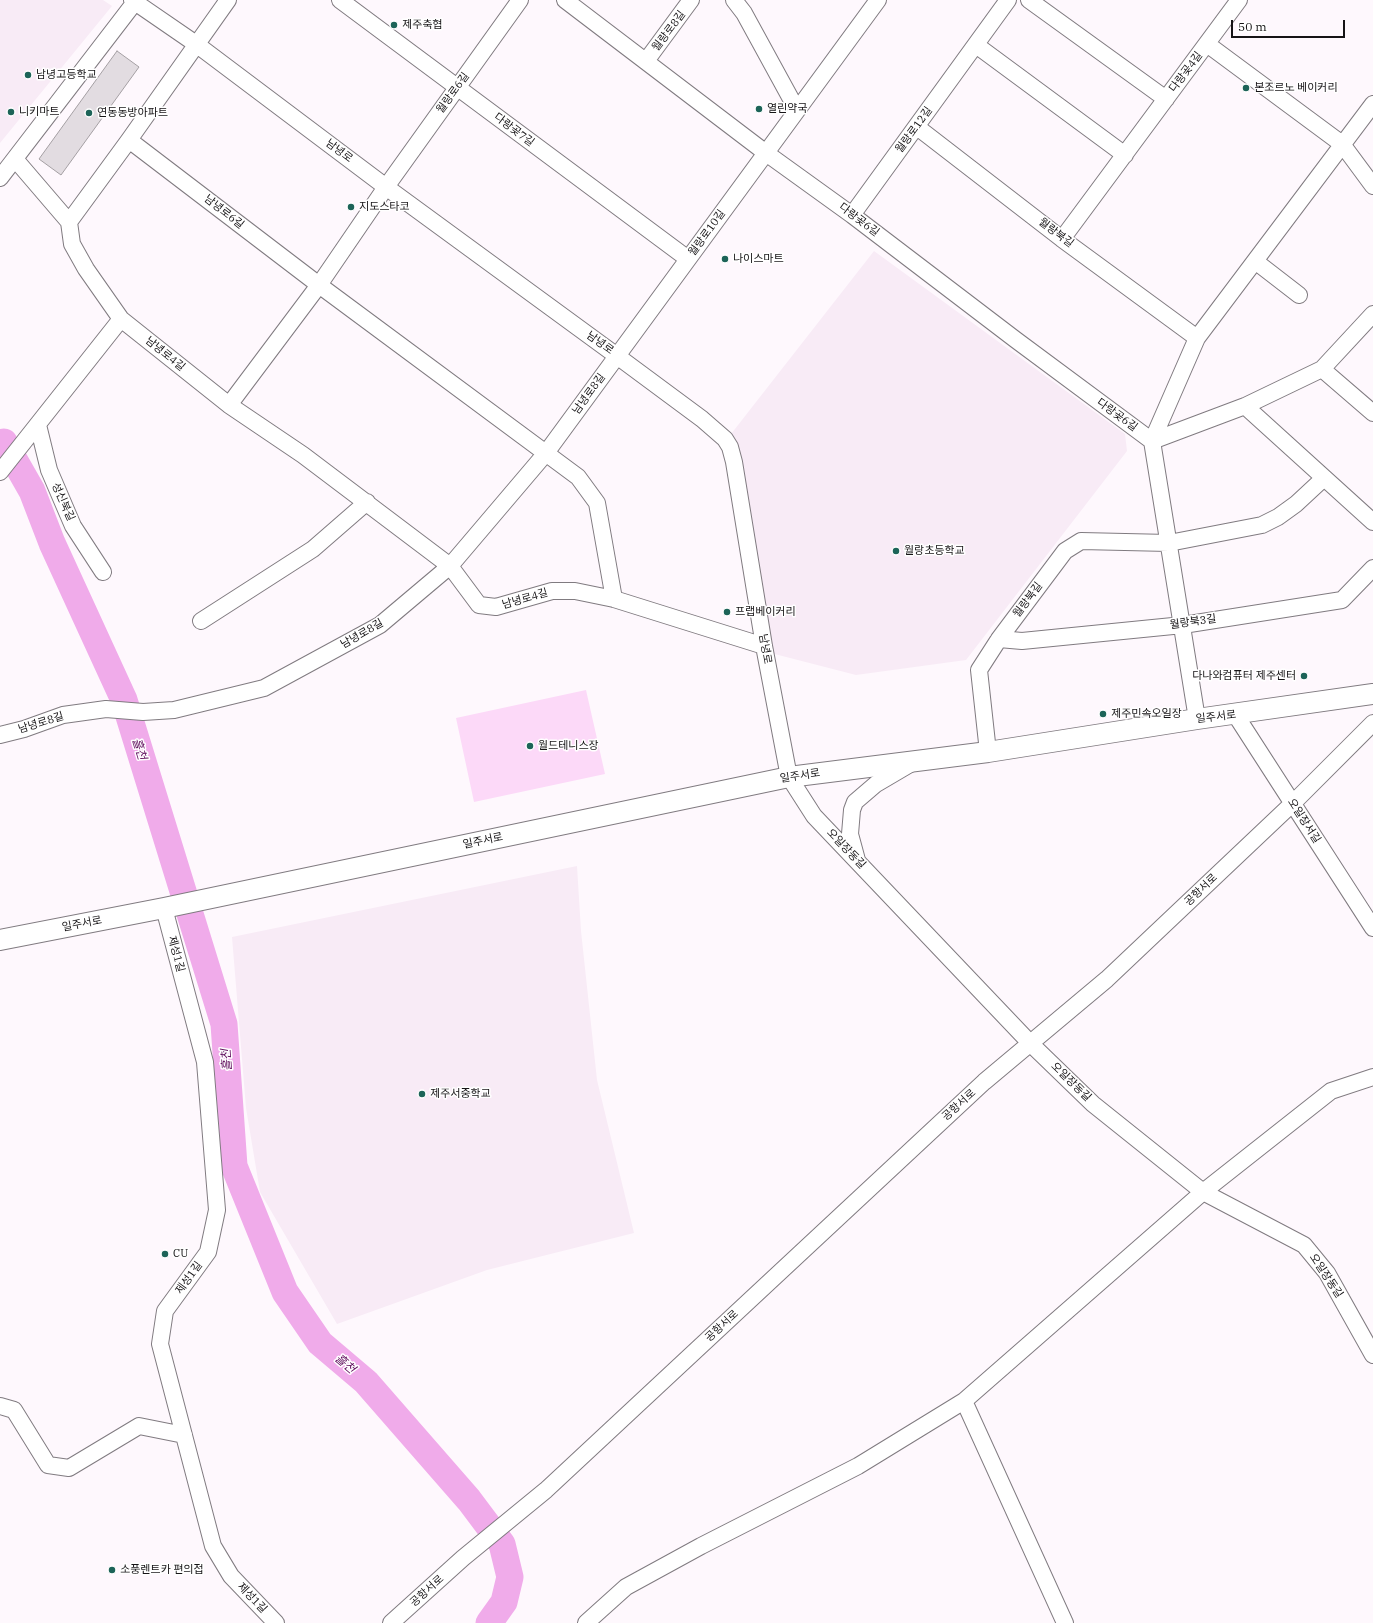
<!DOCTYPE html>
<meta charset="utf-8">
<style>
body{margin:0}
#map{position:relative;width:1373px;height:1623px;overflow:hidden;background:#fef8fd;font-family:"IBM Plex Serif",serif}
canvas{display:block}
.scale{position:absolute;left:1231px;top:20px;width:114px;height:18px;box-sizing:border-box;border:2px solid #161416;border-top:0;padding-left:5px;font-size:12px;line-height:14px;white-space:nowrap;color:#161416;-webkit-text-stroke:3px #fff;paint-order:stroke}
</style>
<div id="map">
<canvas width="1373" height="1623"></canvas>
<div class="scale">50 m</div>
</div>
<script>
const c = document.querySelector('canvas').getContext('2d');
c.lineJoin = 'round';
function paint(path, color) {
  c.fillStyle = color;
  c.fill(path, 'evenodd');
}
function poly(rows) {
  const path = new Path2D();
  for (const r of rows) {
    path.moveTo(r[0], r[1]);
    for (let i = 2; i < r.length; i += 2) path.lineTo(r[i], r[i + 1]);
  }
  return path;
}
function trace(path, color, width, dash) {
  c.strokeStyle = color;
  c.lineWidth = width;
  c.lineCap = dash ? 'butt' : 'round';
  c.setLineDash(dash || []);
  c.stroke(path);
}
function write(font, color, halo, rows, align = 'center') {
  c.font = font + ' "IBM Plex Serif","Noto Sans KR",serif';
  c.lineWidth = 3;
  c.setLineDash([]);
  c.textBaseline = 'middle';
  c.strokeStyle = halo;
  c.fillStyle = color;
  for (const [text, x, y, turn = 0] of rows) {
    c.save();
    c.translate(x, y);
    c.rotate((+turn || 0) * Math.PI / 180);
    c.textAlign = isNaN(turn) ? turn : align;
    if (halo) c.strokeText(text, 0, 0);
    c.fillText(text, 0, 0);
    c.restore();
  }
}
paint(poly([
 [0,0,103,0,112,6,0,143],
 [874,251,1125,434,1127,451,966,660,856,675,759,650,724,443],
 [577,866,581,931,597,1080,634,1233,487,1270,337,1324,260,1192,246,1108,232,937]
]), '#f8ebf6');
paint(poly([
 [586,690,605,774,474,802,456,718]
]), '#fcd9f8');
trace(poly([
 [4,442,32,491,52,543,124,700,224,1024,234,1166,285,1292,320,1343,366,1382,469,1500,502,1544,510,1577,504,1602,489,1623]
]), '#f0abea', 27);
const building = poly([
 [117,51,139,67,61,175,39,159,117,51]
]);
paint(building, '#e2dce1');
trace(building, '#a49fa3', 1);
const minor = poly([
 [132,0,196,44,386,187,617,356,702,419,725,439,730,447,734,462,764,646,789,777,814,816,1031,1044,1093,1104,1203,1192,1304,1245,1327,1273,1373,1355],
 [340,0,688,259],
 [565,0,766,153,852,215,1016,340,1152,441,1245,406,1322,369,1373,314],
 [734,0,744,13,797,110],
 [1029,0,1166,99],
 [1207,44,1342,144,1373,186],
 [976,45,1125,155],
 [646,61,691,0],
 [917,127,1062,239,1197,338],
 [129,140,319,285,578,477,597,503,614,599],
 [15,159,69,222,72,244,86,269,121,319,229,405,303,455,450,566,479,605,496,607,552,591,575,591,614,599,764,646],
 [0,178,135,2],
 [852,215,1008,0],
 [69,222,129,140,228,0],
 [1062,239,1239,0],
 [1255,261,1299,295],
 [1322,369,1373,413],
 [229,405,319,285,386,187,520,0],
 [1245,406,1373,522],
 [38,425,49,470,73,526,103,572],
 [0,472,121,319],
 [201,621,313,549,367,502],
 [999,639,1022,641,1183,625,1342,600,1373,568],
 [1235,714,1373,928],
 [1197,719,1152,441,1197,338,1373,104],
 [0,735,24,729,63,715,106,709,143,712,174,710,264,688,380,625,450,566,546,453,878,0],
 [988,752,979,670,999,639,1065,551,1081,541,1169,543,1262,525,1278,517,1296,504,1324,478],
 [857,860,850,834,852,810,855,802,876,784,910,764],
 [164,908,205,1062,217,1210,208,1252,165,1311,160,1344,213,1546,231,1576,276,1623],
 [964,1401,1065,1623],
 [0,1406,14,1410,48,1465,69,1468,139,1426,184,1435],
 [391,1623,463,1558,546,1490,984,1082,1107,979,1293,803,1373,723],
 [586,1623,626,1587,701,1546,858,1466,964,1401,1203,1192,1331,1091,1373,1077]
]);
const major = poly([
 [0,940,164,908,789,777,988,752,1197,719,1373,694]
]);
trace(minor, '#807b80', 18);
trace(major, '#807b80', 22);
trace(minor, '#fff', 16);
trace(major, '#fff', 20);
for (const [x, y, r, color] of [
 [394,25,4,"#1c6458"],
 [28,75,4,"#1c6458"],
 [1246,88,4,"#1c6458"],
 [759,109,4,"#1c6458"],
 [11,112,4,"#1c6458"],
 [89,113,4,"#1c6458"],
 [351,207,4,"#1c6458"],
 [725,259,4,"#1c6458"],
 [896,551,4,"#1c6458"],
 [727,612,4,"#1c6458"],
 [1304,676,4,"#1c6458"],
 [1103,714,4,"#1c6458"],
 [530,746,4,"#1c6458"],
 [422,1094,4,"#1c6458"],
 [165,1254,4,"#1c6458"],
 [112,1570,4,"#1c6458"]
]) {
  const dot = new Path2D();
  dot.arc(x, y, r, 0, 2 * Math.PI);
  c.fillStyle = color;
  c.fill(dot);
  trace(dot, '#fff', 1.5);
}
write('11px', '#161416', '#fff', [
 ["제주축협",402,25],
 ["남녕고등학교",36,75],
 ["본조르노 베이커리",1254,88],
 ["열린약국",767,109],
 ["니키마트",19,112],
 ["연동동방아파트",97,113],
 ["지도스타코",359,207],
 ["나이스마트",733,259],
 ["월랑초등학교",904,551],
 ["프랩베이커리",735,612],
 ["다나와컴퓨터 제주센터",1296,676,"right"],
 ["제주민속오일장",1111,714],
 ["월드테니스장",538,746],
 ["제주서중학교",430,1094],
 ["CU",173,1254],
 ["소풍렌트카 편의접",120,1570]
], 'left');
write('11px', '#161416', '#fff', [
 ["월랑로8길",669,31,-53],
 ["다랑곶4길",1186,72,-53],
 ["월랑로6길",453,93,-54],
 ["다랑곶7길",514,130,37],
 ["월랑로12길",914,130,-54],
 ["남녕로",339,151,37],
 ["남녕로6길",224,212,38],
 ["다랑곶6길",859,220,37],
 ["월랑로10길",707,233,-54],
 ["월랑북길",1056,233,37],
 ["남녕로",600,343,36],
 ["남녕로4길",165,354,39],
 ["남녕로8길",589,394,-54],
 ["다랑곶6길",1117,415,36],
 ["성신북길",63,502,66],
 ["남녕로4길",525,599,-16],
 ["월랑북길",1028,600,-53],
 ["월랑북3길",1193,622,-8],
 ["남녕로8길",362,634,-30],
 ["남녕로",765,649,80],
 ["일주서로",1216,717,-7],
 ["남녕로8길",41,723,-17],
 ["일주서로",800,776,-9],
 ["오일장서길",1304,821,57],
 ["일주서로",483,841,-12],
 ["오일장동길",846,849,46],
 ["공항서로",1201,890,-44],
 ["일주서로",82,924,-11],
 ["제성1길",176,954,75],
 ["오일장동길",1071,1082,44],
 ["공항서로",959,1105,-42],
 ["오일장동길",1326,1276,56],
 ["제성1길",189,1278,-54],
 ["공항서로",722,1326,-43],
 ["공항서로",427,1591,-42],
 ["제성1길",252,1598,46]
]);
write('italic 12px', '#5d0a5a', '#fff', [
 ["흘천",139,749,73],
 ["흘천",227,1060,-94],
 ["흘천",345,1364,40]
]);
</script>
